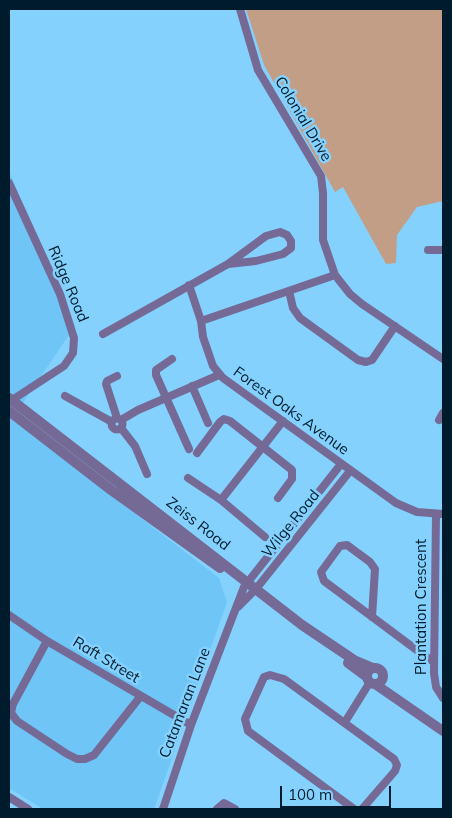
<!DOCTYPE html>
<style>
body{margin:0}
#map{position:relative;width:452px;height:818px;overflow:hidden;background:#84d1fe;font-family:Mulish,sans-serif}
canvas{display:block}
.frame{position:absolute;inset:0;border:10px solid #001b2b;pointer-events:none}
.scale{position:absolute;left:280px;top:786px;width:111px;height:22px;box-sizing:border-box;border:2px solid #001b2b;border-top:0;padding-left:6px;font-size:15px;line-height:18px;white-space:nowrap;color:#001b2b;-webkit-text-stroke:4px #84d1fe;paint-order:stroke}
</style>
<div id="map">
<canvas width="452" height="818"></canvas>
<div class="frame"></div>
<div class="scale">100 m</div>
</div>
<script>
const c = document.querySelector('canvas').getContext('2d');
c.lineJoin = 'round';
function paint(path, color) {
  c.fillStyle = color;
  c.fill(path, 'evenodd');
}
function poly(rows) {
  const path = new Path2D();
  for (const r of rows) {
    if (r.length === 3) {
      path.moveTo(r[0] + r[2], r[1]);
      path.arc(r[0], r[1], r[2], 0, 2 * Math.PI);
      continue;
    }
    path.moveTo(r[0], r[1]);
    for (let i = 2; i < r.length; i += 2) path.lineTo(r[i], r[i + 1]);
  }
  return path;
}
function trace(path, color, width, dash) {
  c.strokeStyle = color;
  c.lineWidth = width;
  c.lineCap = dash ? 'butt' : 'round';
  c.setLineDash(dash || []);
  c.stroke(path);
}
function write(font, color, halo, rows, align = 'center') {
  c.font = font + ' Mulish,sans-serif';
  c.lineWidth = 5;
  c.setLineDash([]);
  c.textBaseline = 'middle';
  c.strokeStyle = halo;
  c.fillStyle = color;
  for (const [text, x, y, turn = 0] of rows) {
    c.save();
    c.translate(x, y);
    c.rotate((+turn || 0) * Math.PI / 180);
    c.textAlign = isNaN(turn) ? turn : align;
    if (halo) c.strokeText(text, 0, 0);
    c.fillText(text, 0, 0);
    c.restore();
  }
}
paint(poly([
 [9,171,75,326,12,419,219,578,227,602,154,809,43,809,9,788]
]), '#6ec5f6');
paint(poly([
 [246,9,443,9,443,201,417,207,397,235,396,263,386,264,343,187,335,192,264,65]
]), '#c39e86');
trace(poly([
 [240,9,258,70,321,176,323,193,323,240,335,275,350,294,362,304,443,359],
 [9,183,60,294,74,338,73,353,64,366,9,402],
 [428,250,443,250],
 [335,275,201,321,203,337,213,366,223,378,396,503,417,512,443,514],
 [189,285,201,321],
 [289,291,293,308,300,318,358,360,366,362,372,360,395,326],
 [103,334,228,264,266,236,280,232,287,235,291,241,291,248,283,254,256,261,228,264],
 [172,359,156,370,156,375,189,449],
 [192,386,208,423],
 [65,396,112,422],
 [117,418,106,384,107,381,117,376],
 [117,424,5.5],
 [121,420,138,410,219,375],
 [439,420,443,413],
 [121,428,135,446,147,474],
 [197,453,220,422,224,419,230,421,292,470,292,479,278,498],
 [188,478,221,500,265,537],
 [221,500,283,421],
 [436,514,434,673,436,687,443,698],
 [238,607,256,589,350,471],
 [9,615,47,641,191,725],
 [372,617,375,569,370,562,347,545,340,546,321,572,324,581,422,654,434,662],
 [47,641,13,704,11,713,17,721,67,754,77,759,85,759,94,755,140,697],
 [345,722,370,682],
 [9,797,28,809],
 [163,809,191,725,244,587,341,464],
 [217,809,224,803,235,809],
 [354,809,248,731,245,719,264,677,270,675,284,679,394,759,397,765,395,771,362,809]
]), '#756a96', 8);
trace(poly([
 [9,398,302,625,354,660,373,668],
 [9,411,111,490,220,568],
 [348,663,367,677],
 [375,676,8],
 [375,684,443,731]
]), '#756a96', 10);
write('15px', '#001b2b', '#84d1fe', [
 ["Colonial Drive",303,119,59],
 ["Ridge Road",68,284,67],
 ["Forest Oaks Avenue",291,411,36],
 ["Zeiss Road",198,524,38],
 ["Wilge Road",291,524,-51],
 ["Plantation Crescent",421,607,-90],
 ["Raft Street",106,660,31],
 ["Catamaran Lane",185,703,-69]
]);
</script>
